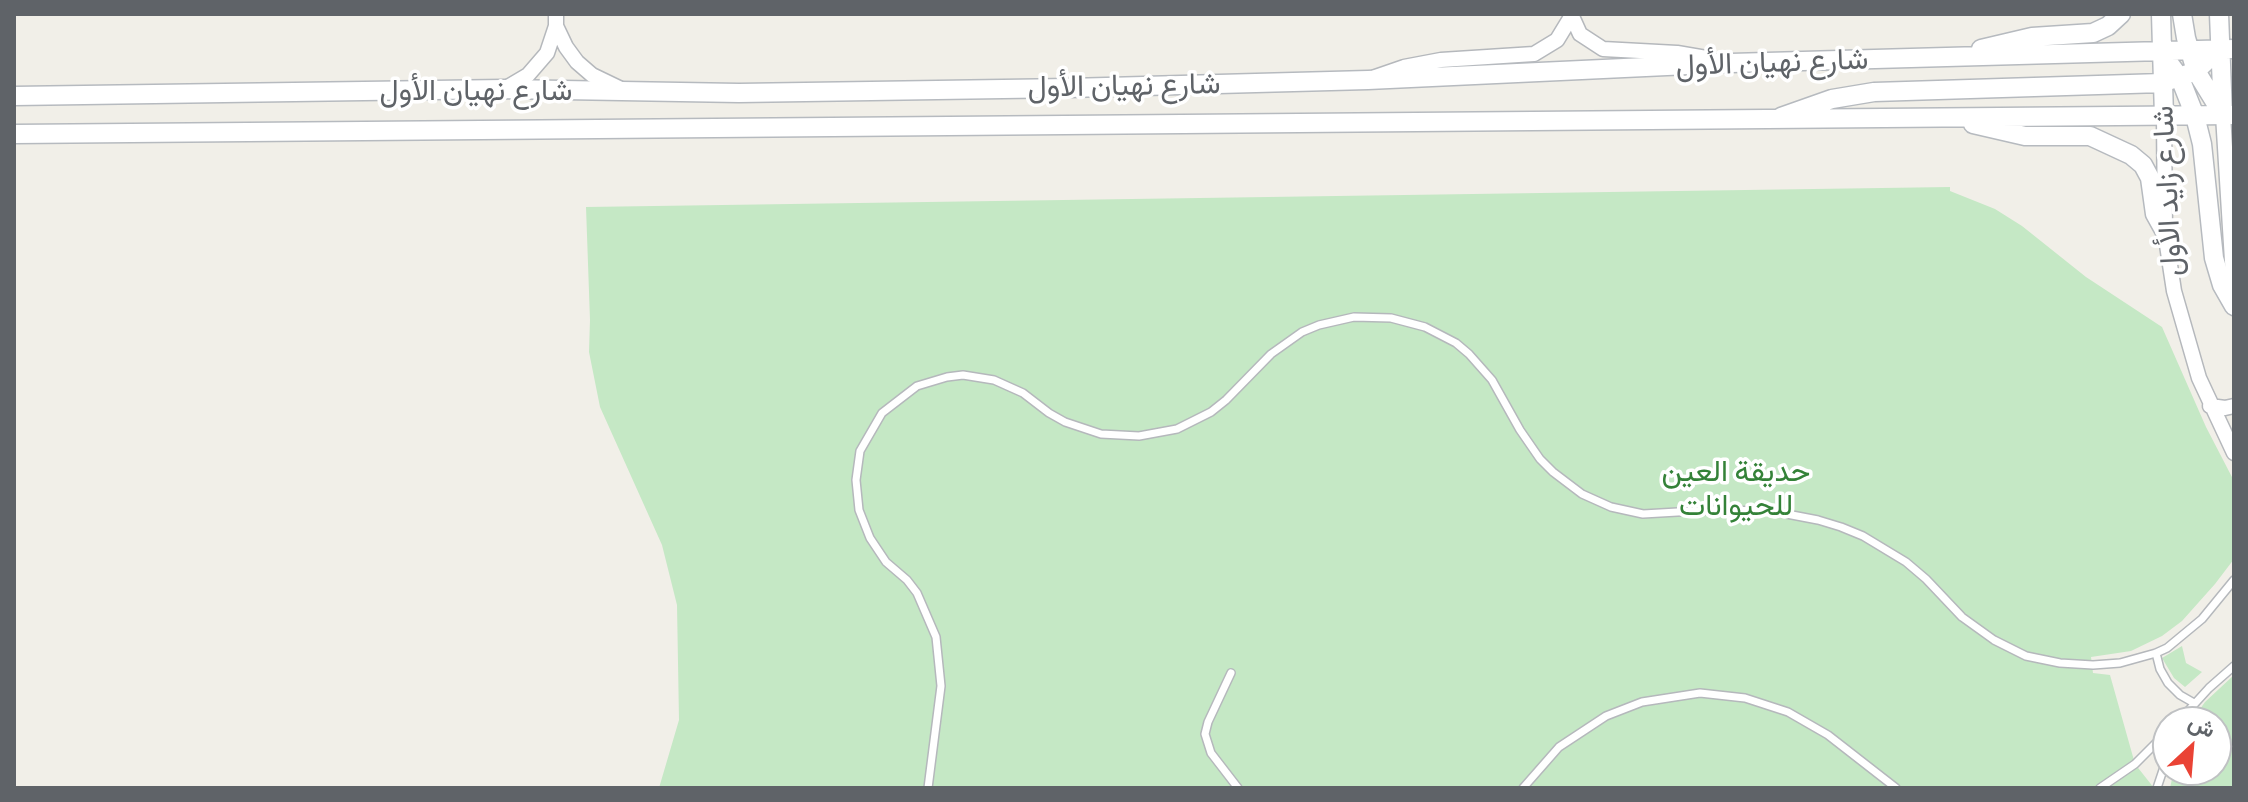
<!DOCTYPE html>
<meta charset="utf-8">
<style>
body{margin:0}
#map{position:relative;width:2248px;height:802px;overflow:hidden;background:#f1efe8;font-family:Cabin,Vazirmatn,sans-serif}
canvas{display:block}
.frame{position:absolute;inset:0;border:16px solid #5f6368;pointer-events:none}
.north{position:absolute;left:2152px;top:706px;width:80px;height:80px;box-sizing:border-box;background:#fff;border:2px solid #bfc1c3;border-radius:50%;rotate:26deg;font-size:22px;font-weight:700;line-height:32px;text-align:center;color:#5f6368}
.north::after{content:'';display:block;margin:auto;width:28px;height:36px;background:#ea4335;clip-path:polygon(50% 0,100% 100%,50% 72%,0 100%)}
</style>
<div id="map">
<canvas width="2248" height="802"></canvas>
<div class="frame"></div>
<div class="north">ش</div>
</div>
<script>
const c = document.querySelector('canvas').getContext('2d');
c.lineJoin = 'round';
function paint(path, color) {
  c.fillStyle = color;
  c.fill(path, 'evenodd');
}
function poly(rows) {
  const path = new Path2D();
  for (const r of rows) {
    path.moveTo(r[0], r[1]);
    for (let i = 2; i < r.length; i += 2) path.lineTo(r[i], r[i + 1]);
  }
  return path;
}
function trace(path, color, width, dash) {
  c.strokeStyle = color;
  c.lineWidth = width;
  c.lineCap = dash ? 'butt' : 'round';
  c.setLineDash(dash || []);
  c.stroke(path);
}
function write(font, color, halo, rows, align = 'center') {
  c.font = font + ' Cabin,Vazirmatn,sans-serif';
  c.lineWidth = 7;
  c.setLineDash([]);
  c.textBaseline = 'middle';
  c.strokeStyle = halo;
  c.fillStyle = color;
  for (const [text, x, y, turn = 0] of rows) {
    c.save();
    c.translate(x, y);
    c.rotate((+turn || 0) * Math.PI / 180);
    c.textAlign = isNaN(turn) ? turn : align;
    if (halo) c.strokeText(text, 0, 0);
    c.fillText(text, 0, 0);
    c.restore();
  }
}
paint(poly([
 [1950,187,1950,191,1995,209,2022,226,2086,277,2162,327,2206,427,2234,481,2234,559,2215,584,2182,621,2162,636,2131,651,2091,657,2093,673,2110,675,2135,764,2154,788,659,788,679,720,677,605,662,545,600,407,589,352,590,320,586,207],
 [2182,646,2186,663,2202,672,2185,687,2174,678,2162,658],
 [2234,675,2234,788,2170,788,2174,770,2216,770,2216,722,2191,722,2205,702]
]), '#c5e8c5');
const service = poly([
 [2156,653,2160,669,2168,683,2180,695,2194,703],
 [1231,673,1208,722,1205,734,1211,753,1238,788],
 [2178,722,2209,688,2234,666],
 [928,788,941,686,936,637,917,593,907,580,886,562,870,538,859,510,856,480,860,451,882,413,917,386,947,377,963,375,994,380,1023,393,1049,413,1065,422,1101,434,1139,436,1177,429,1211,412,1226,400,1271,354,1302,332,1319,325,1354,317,1391,318,1425,327,1456,343,1469,354,1492,380,1520,430,1540,459,1553,472,1582,494,1611,507,1643,514,1712,510,1771,511,1818,520,1841,527,1863,536,1906,562,1926,579,1962,617,1994,640,2026,656,2060,663,2093,665,2120,663,2156,653,2167,648,2202,619,2234,580],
 [1523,788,1559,747,1606,716,1642,702,1700,693,1745,698,1788,712,1828,735,1896,788],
 [2100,788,2135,764,2168,731],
 [2157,788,2168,755]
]);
const minor = poly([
 [1571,14,1580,34,1603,49,1677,53,1712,59],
 [556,26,566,47,577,62,592,75,619,88],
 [1375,77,1404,67,1441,60,1534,54,1557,40,1571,17],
 [506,88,528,75,547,53,556,26,556,14],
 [2223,115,2234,293],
 [2164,117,2165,232,2174,291,2199,378,2234,453],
 [2210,406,2225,408,2234,406]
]);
const secondary = poly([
 [2161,14,2164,117],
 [2182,14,2186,38,2196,71,2223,115],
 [2219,14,2223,115],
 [1981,49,2032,37,2093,33,2108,26,2121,14],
 [2161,52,2180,78,2195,116,2202,144,2214,258,2222,285,2234,306],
 [14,96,504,89,739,93,1069,88,1368,80,1731,63,2234,49],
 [1781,117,1832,99,1874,92,2162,83,2196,71,2219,49],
 [1973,124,2025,136,2090,136,2131,155,2143,165,2150,178,2155,214,2165,232],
 [14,134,2234,115]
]);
trace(service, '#b5b8bc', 10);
trace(minor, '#b5b8bc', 17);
trace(secondary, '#b6babf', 21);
trace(service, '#fff', 7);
trace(minor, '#fff', 14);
trace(secondary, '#fff', 18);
write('30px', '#5f6368', '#fff', [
 ["شارع نهيان الأول",1772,63,-2],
 ["شارع نهيان الأول",1124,86,-1],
 ["شارع نهيان الأول",476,91],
 ["شارع زايد الأول",2168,191,-93]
]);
write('30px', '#348238', '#fff', [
 ["حديقة العين",1736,472],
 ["للحيوانات",1736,506]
]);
</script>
